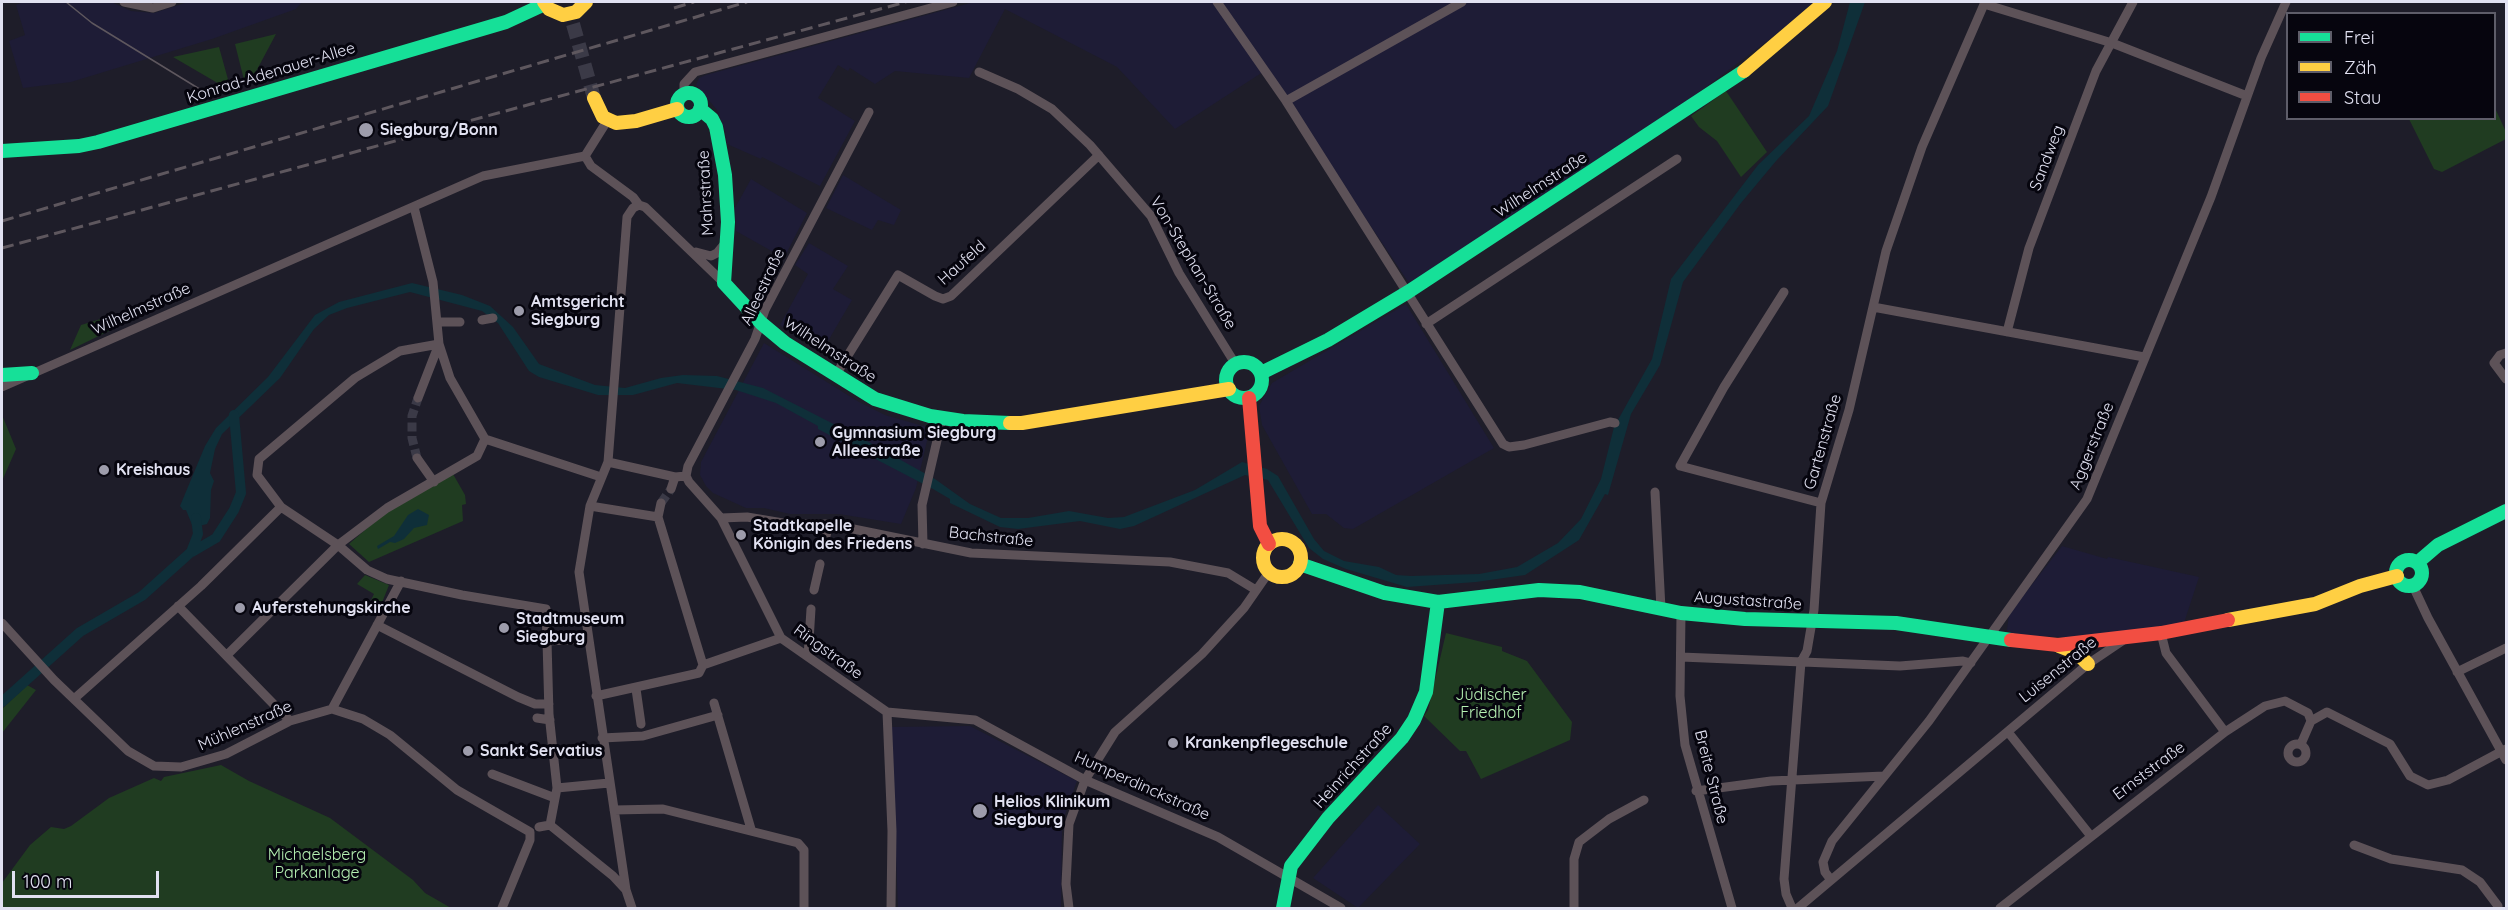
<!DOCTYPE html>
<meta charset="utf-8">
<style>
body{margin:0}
#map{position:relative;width:2508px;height:910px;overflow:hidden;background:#1e1d29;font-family:Quicksand,sans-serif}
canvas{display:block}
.frame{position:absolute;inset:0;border:3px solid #e1e1f1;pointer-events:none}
.legend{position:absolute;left:2286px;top:12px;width:210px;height:108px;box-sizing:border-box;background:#06050e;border:2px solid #5e5d69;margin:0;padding:8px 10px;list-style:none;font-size:18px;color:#e1e1f1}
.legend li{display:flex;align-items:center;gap:12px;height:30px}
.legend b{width:30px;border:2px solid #5e5d69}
.scale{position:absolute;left:12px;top:871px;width:147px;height:27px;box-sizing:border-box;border:3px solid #e1e1f1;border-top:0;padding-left:8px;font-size:18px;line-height:21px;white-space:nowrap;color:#e1e1f1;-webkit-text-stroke:4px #06050e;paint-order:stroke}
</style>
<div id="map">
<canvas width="2508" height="910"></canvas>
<div class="frame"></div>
<ul class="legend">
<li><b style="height:8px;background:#16e098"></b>Frei</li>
<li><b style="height:8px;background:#ffcf43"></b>Zäh</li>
<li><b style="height:8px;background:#f24e42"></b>Stau</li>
</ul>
<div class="scale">100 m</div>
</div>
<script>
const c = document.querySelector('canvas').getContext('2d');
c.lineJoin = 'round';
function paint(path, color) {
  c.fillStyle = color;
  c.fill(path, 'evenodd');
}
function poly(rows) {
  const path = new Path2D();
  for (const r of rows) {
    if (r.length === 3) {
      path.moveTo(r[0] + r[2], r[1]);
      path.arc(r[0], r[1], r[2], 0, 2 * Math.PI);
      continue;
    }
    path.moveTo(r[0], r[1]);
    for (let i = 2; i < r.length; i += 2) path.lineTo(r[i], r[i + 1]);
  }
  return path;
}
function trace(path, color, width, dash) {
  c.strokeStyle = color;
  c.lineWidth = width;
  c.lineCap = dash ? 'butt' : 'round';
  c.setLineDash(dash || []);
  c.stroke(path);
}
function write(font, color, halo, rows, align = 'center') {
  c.font = font + ' Quicksand,sans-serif';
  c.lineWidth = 6;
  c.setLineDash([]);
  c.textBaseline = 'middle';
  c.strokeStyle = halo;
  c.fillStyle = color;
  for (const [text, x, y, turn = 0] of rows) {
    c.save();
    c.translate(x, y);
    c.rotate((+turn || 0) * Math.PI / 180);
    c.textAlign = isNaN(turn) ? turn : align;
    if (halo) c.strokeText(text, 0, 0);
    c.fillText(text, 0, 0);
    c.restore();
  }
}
paint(poly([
 [23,2,111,2,131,11,154,13,188,2,302,2,296,9,212,39,71,82,23,88,9,41,25,35,16,5],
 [974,2,1819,2,1681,106,1411,286,1266,70,1175,129,1117,67,1005,9,969,78,895,71,875,84,850,68,848,71,838,65,818,98,855,121,820,186,762,157,761,159,727,144,725,130,717,110,696,85,699,78,706,75],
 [843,175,901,210,894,225,878,220,872,230,826,208],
 [751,179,807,213,784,258,736,231,735,208],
 [809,243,848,266,833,289,852,300,821,353,780,325,808,274,795,265],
 [1406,304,1494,448,1353,529,1344,528,1326,514,1312,514,1262,425,1259,406,1272,383],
 [764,343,859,402,885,415,930,428,916,488,901,524,839,514,790,514,764,508,746,508,713,493,706,486,700,475,701,462],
 [2062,546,2107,559,2108,557,2199,577,2184,623,2083,638,2012,635,2007,630,2009,614],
 [970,726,1077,781,1062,823,1061,908,898,908,891,727],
 [1378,805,1420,844,1358,908,1313,878]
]), '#1e1c36');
paint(poly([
 [276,34,252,79,244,80,235,44],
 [219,47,229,83,221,85,173,57],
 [1726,91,1767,152,1741,177,1717,141,1699,127,1691,116],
 [2495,108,2506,132,2506,139,2442,172,2434,169,2409,119,2494,118],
 [117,314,116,323,109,331,70,350,81,325],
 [2,415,16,449,2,481],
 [453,474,465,495,466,504,462,505,463,521,369,562,349,544,389,509],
 [365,575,389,585,381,605,371,600,374,594,357,584],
 [1446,633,1502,647,1502,651,1527,661,1572,722,1570,740,1481,779,1466,751,1460,751,1424,716,1428,710],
 [27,685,36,690,2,733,2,709],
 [221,765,249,781,330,818,413,880,425,893,451,908,2,908,2,883,30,845,51,827,64,829,71,826,109,798,154,778,161,781,164,777]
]), '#203c21');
paint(poly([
 [1850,2,1865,2,1828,106,1776,161,1741,203,1683,282,1660,365,1631,414,1608,495,1605,494,1579,540,1525,575,1476,582,1407,587,1346,569,1323,559,1309,548,1268,480,1245,475,1134,526,1120,529,1080,521,1018,529,1000,527,950,503,950,499,933,489,818,429,818,426,776,403,736,390,677,383,633,395,598,395,539,377,529,371,498,323,482,311,410,292,347,308,329,315,314,329,280,378,222,434,215,449,210,473,214,481,211,490,210,518,207,524,199,526,200,531,195,532,186,510,183,510,180,506,205,446,216,428,268,377,315,315,339,302,412,283,462,295,490,306,513,327,539,364,595,385,625,388,661,378,683,375,717,376,763,388,863,439,935,479,970,504,1001,518,1028,518,1069,511,1108,518,1124,517,1195,490,1242,462,1267,469,1278,476,1314,539,1324,551,1344,561,1379,567,1396,575,1411,576,1479,574,1517,567,1558,543,1581,519,1601,479,1614,427,1652,359,1671,279,1758,165,1809,116,1837,51],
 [418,509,429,515,427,525,414,528,404,539,395,543,390,542,378,549,377,546,394,536,408,515]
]), '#0f2f39');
trace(poly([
 [192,552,216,538,234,510,241,493,234,415],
 [2,702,80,632,142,596,191,552,198,534,196,518]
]), '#0f2f39', 10);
trace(poly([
 [417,458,412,438,412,416,418,398],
 [661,503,671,489]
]), '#3b3a47', 9, [9, 4.5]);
trace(poly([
 [573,24,594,98]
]), '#3b3a47', 14, [14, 7]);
trace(poly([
 [124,2,153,8,172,2],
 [1217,2,1286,101,1503,444,1509,447,1524,445,1610,422,1615,423],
 [1984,4,2112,43,2247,96],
 [979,72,1018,89,1052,109,1090,145,1151,216,1179,273,1236,365],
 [684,94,684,84,695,72,953,2],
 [1286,101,1462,2],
 [585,156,591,166,633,197,639,205,645,207,724,283],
 [585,156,607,121],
 [414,207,433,282,439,344,450,378,485,439,601,477],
 [696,252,711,256,717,253,726,242],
 [1784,292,1724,387,1680,466,1821,503],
 [1873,307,2144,357],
 [482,320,493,318],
 [437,322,460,322],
 [1426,324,1677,159],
 [2007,332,2029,248,2096,71,2133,2],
 [439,344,400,351,355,378,259,459,257,475,281,507,338,545,367,570,387,579,462,595,546,609,547,641],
 [2506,353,2500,355,2494,363,2506,379],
 [835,376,898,275,935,296,943,299,951,296,1099,155],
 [2,387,483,176,585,156],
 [418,398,439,344],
 [417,458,434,482],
 [608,462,675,477,686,476],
 [686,476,688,466,755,339,765,310,869,112],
 [686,476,689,482,721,518,781,638,887,712],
 [671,489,675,477],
 [1655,492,1661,609],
 [661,503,658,517,703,665],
 [590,506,658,517],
 [721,518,747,517,789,524,829,524,971,553,1170,562,1228,573,1256,590],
 [825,540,829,524],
 [923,544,922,505,942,419],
 [2413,586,2428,618,2506,760],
 [814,590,820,564],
 [178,606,290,721],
 [1681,613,1680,696,1685,745,1732,908],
 [2,623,54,680,128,751,154,766,181,767,226,754,290,721,332,709,363,719,390,735,457,790,530,832,530,840,502,908],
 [377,625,518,697,535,704,549,704],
 [2161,633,2166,653,2225,732],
 [227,655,338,545,387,508,477,456,485,439],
 [808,657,811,609],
 [1681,657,1900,666,1963,661,1971,663],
 [703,665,781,638],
 [2457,672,2506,648],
 [636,689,641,724],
 [596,696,699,673,703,665],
 [75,698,201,586,281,507],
 [714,703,751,829],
 [332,709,401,581],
 [887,712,975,720,1085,780,1218,837,1341,908],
 [887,712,892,831,891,908],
 [537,718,550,720],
 [2311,721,2327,712,2390,744,2410,776,2428,785,2448,780,2506,749],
 [2008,732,2090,835],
 [602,738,643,736,718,715],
 [2297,753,9],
 [492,774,555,798],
 [557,788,609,783],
 [1696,791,1771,781,1884,776],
 [614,810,663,809,798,843,804,850,804,908],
 [550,825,557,788,549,714,547,641,587,639],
 [539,827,550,825,613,876,626,890],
 [2354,845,2391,859,2462,870,2480,882,2498,906],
 [1831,880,1825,872,1823,862,1832,841,1929,721,2087,499,2211,197,2261,58,2286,2],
 [632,908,626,890,579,572,590,506,608,462,627,217,633,208,639,205],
 [1069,908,1066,884,1069,824,1085,780,1115,732,1202,654,1244,608,1269,572],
 [1574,908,1574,859,1579,842,1609,819,1644,800],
 [1792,908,1786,894,1784,879,1801,662,1807,651,1814,610,1821,503,1849,410,1886,251,1922,147,1985,2],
 [1798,908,2088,664,2125,639],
 [2000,908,2225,732,2265,706,2285,701,2308,713,2311,721,2301,744]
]), '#5d5258', 9);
trace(poly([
 [689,105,12],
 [700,109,712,119,716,127,725,175,728,222,724,283,761,323,785,343,875,399,930,416,963,421,1010,423],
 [2,151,79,146,98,142,506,22,545,4],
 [1244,380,18],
 [1261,373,1328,340,1408,292,1744,71],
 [2,375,32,373],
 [2409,573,13],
 [2417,563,2438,545,2506,511],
 [1300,564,1385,593,1438,602,1539,590,1580,592,1681,613,1745,619,1896,623,2011,640],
 [1283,908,1291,866,1328,818,1402,738,1414,720,1426,692,1438,602]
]), '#16e098', 14);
trace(poly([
 [544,2,549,9,563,15,576,12,586,2],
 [1744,71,1825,2],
 [594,98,603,117,616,123,636,121,677,109],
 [1010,423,1022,423,1229,389],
 [1282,558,19],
 [2228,620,2315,604,2360,586,2397,576],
 [2059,646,2077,653,2088,664]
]), '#ffcf43', 14);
trace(poly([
 [1249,398,1260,526,1269,544],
 [2011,640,2058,645,2161,633,2228,620]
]), '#f24e42', 14);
trace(poly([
 [66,2,92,23,206,93]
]), '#5e575e', 1.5);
trace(poly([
 [674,8,694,2],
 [2,221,747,2],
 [2,248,906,2]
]), '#5e575e', 3, [12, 6]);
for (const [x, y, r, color] of [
 [366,130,8,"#9d9cab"],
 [519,311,6,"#9d9cab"],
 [820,442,6,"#9d9cab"],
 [104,470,6,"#9d9cab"],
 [741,535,6,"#9d9cab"],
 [240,608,6,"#9d9cab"],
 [504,628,6,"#9d9cab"],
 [1173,743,6,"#9d9cab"],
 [468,751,6,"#9d9cab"],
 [980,811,8,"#9d9cab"]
]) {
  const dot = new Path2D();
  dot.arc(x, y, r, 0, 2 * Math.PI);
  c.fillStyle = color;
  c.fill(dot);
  trace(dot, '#06050e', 2);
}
write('16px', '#e1e1f1', '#06050e', [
 ["Konrad-Adenauer-Allee",271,73,-17],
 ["Sandweg",2047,158,-69],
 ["Wilhelmstraße",1541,185,-33],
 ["Mahrstraße",706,193,-93],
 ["Haufeld",962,263,-42],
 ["Von-Stephan-Straße",1193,263,59],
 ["Alleestraße",763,287,-65],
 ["Wilhelmstraße",141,309,-24],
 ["Wilhelmstraße",830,350,33],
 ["Gartenstraße",1823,442,-74],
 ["Aggerstraße",2092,446,-68],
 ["Bachstraße",991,537,6],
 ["Augustastraße",1748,601,4],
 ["Ringstraße",828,652,36],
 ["Luisenstraße",2058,670,-39],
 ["Mühlenstraße",245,726,-24],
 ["Heinrichstraße",1353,766,-48],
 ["Ernststraße",2149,771,-37],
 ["Breite Straße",1711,777,76],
 ["Humperdinckstraße",1142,786,24]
]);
write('bold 16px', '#e1e1f1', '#06050e', [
 ["Siegburg/Bonn",380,130],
 ["Amtsgericht",531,302],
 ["Siegburg",531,320],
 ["Gymnasium Siegburg",832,433],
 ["Alleestraße",832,451],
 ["Kreishaus",116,470],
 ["Stadtkapelle",753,526],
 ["Königin des Friedens",753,544],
 ["Auferstehungskirche",252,608],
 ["Stadtmuseum",516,619],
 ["Siegburg",516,637],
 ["Krankenpflegeschule",1185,743],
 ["Sankt Servatius",480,751],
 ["Helios Klinikum",994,802],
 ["Siegburg",994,820]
], 'left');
write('16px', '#b5f0b2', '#06050e', [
 ["Jüdischer",1491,695],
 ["Friedhof",1491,713],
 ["Michaelsberg",317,855],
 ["Parkanlage",317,873]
]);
</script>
